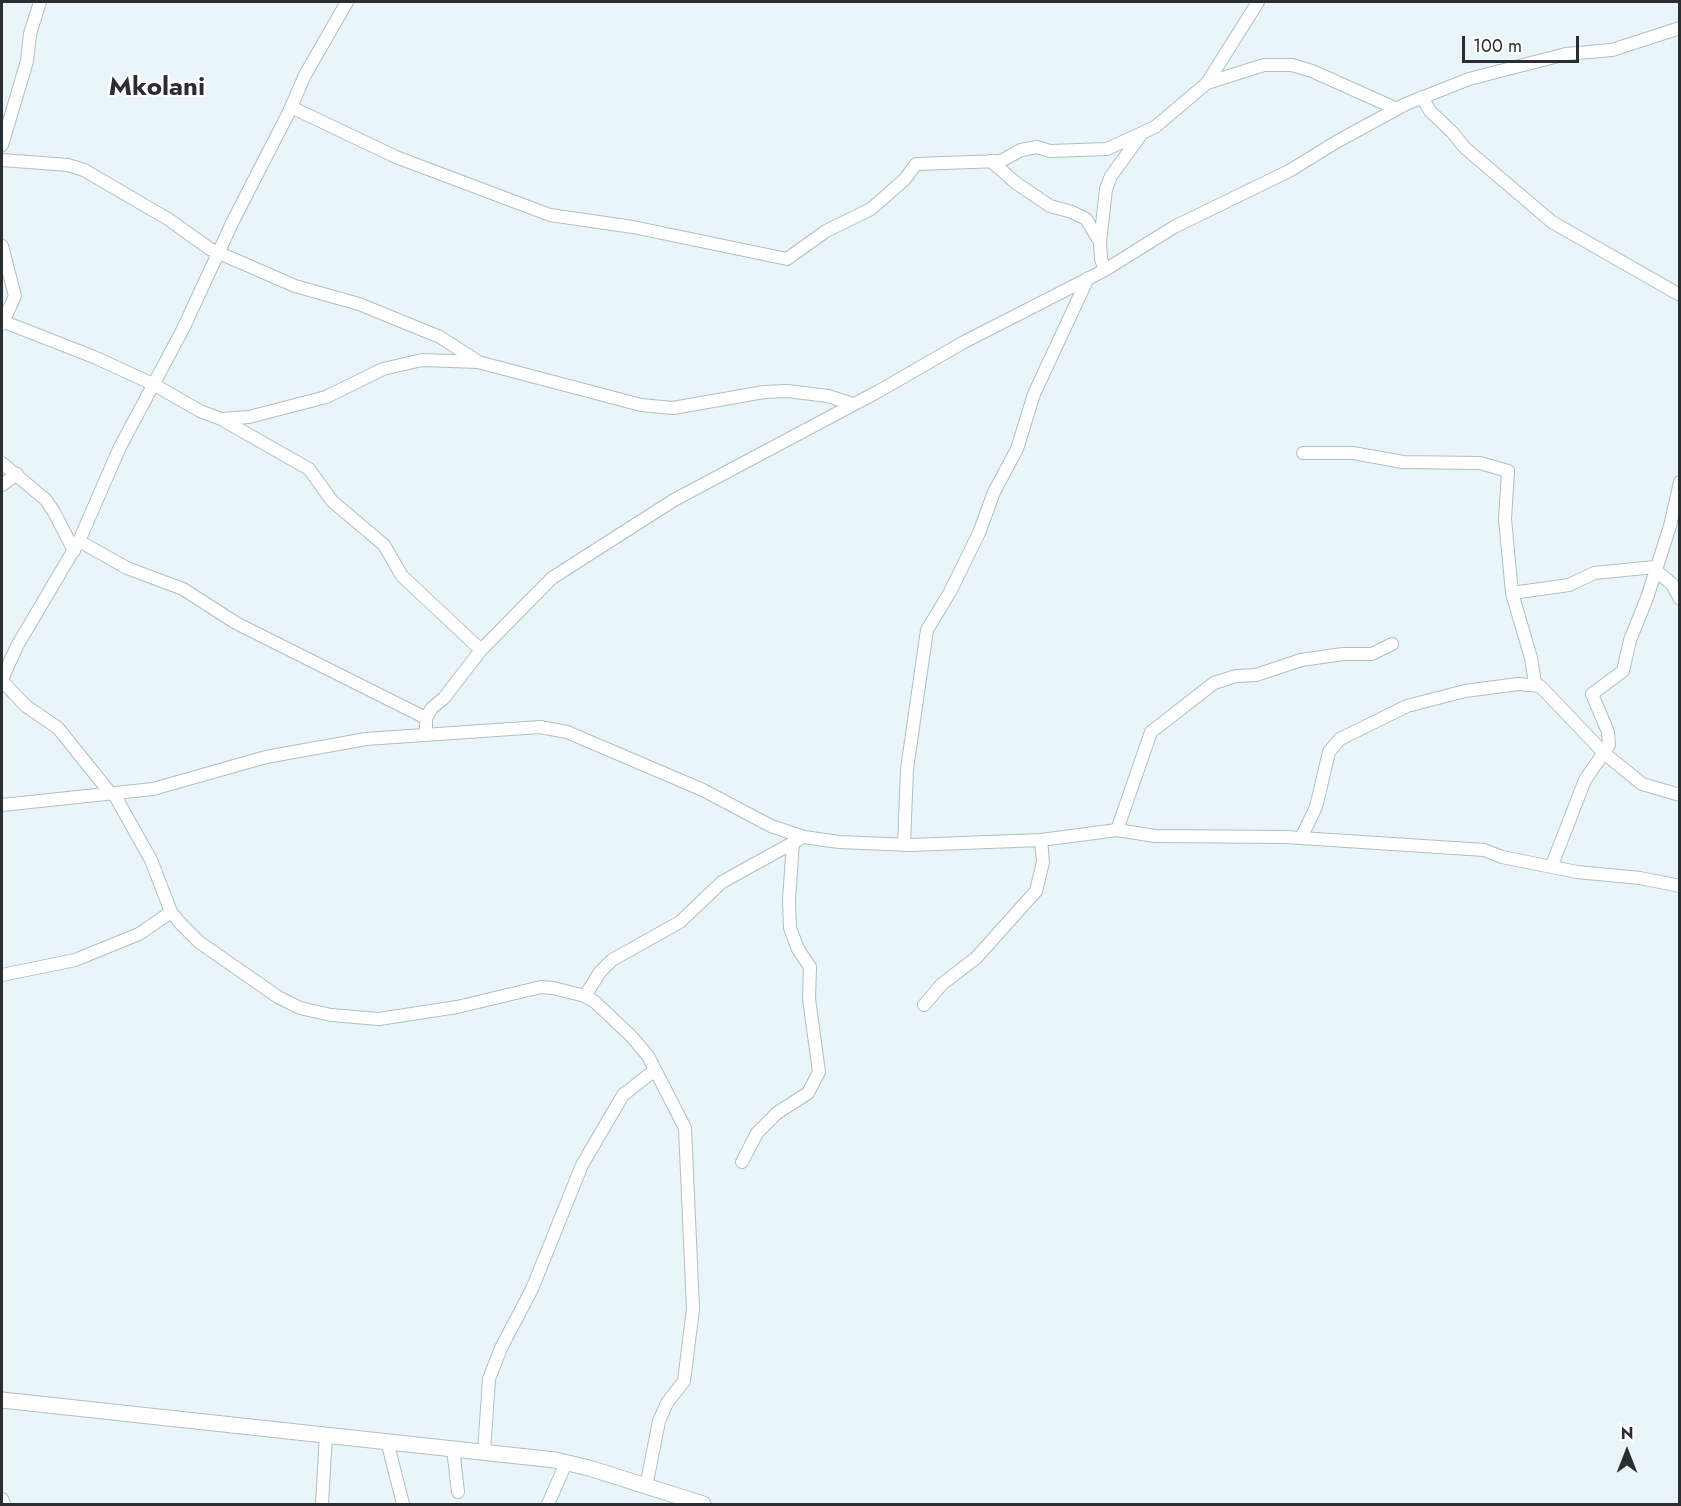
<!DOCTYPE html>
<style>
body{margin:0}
#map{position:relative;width:1681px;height:1506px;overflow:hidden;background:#eaf5fa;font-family:Jost,sans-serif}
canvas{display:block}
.frame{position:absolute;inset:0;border:3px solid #2a2e30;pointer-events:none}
.north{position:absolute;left:1597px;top:1422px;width:60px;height:60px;-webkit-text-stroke:4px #fff;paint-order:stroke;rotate:0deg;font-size:16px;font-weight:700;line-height:24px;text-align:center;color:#2a2e30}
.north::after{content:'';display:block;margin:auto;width:21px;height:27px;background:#2a2e30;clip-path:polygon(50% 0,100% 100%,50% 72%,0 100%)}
.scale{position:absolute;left:1462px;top:36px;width:117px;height:27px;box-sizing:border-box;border:3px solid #2a2e30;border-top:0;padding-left:8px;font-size:18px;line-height:21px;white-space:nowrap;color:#2a2e30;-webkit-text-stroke:4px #fff;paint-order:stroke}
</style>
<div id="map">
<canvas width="1681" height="1506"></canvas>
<div class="frame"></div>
<div class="north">N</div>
<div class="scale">100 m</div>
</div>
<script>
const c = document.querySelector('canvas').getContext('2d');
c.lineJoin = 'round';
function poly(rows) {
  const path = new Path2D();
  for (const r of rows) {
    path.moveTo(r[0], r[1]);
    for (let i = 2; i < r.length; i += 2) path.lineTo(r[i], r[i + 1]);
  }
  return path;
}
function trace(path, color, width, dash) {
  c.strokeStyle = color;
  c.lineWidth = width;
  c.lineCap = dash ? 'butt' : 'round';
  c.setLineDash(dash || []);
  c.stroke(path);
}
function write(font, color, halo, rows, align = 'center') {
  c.font = font + ' Jost,sans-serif';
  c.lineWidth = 4.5;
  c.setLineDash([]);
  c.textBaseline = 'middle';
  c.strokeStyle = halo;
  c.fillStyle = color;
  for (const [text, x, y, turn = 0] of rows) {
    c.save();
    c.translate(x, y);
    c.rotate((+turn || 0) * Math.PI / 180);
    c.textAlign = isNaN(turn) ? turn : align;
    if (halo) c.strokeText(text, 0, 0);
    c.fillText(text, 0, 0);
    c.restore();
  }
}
const minor = poly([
 [1207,83,1258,2],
 [1422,97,1430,111,1453,133,1465,148,1552,222,1680,295],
 [291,107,396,157,550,215,633,227,787,259,826,231,871,209,905,179,916,164,1001,161,1021,150,1037,147,1050,151,1107,149,1155,127,1207,83,1264,65,1292,65,1312,71,1397,109],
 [2,145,27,61,30,34,40,2],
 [2,160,68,165,84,170,168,219,210,249,295,286,359,304,440,337,477,361],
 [991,161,1016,183,1050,206,1072,212,1086,219,1100,242],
 [2,246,15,296,2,324],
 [1105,270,1101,259,1100,242,1106,189,1111,176,1140,136],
 [2,321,94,357,153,384,200,411,221,419,249,417,326,397,383,369,422,360,478,362,641,405,673,408,764,392,787,391,828,396,853,404],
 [221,419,309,469,332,501,384,545,402,576,481,650],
 [1303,453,1353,453,1403,462,1480,463,1508,471,1505,519,1512,593,1531,658,1535,683],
 [2,463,46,500,54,512,74,551],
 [2,485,17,474],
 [79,541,127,568,183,589,236,623,426,718],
 [1655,570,1672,584,1680,599],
 [1512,593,1569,585,1594,573,1655,567],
 [2,679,17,646,79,541,120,447,183,329,233,221,289,112,305,75,347,2],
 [2,681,26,706,58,728,111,794],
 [426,733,426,718,432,708,444,698,481,650,552,578,674,500,879,391,964,342,1105,270,1174,227,1289,171,1338,141,1406,104,1469,79,1566,54,1612,50,1680,28],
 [114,794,151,860,171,912,181,924,199,942,278,997,300,1008,331,1015,379,1019,457,1007,541,987,553,988,585,996,595,1002,632,1037,648,1056,685,1128,693,1309,684,1381,667,1403,659,1421,646,1487],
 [2,805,153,789,266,757,366,739,540,727,567,732,703,790,771,826,804,837,839,842,911,845,1041,840,1117,830,1155,836,1286,837,1484,850,1502,857,1577,872,1640,878,1680,886],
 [1117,830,1151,732,1214,683,1236,676,1256,675,1301,660,1343,654,1372,654,1392,644],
 [1301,838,1316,807,1329,752,1340,739,1407,706,1465,691,1518,684,1540,686,1604,753,1642,784,1680,795],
 [904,845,907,769,927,630,950,592,979,533,994,492,1017,449,1034,394,1088,278],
 [1552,865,1585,780,1609,745,1608,732,1592,694,1623,671,1630,640,1647,598,1670,526,1680,482],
 [2,975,75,960,139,934,171,912],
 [585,996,600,972,612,960,680,922,722,882,798,840],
 [924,1005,942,984,976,958,1036,891,1043,862,1041,840],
 [742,1162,757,1133,777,1113,808,1093,819,1072,809,999,810,967,798,949,790,928,789,900,793,842],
 [387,1441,403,1504],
 [453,1448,458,1492],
 [484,1452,489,1379,501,1348,532,1289,582,1165,623,1095,655,1070],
 [2,1499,4,1504],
 [322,1504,326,1434],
 [548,1504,566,1463]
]);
const major = poly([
 [2,1400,555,1460,589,1468,703,1504]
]);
trace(minor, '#b3bec3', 14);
trace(major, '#b3bec3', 17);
trace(minor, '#fff', 12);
trace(major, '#fff', 15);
write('bold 26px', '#2a2e30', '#fff', [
 ["Mkolani",157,89]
]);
</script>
